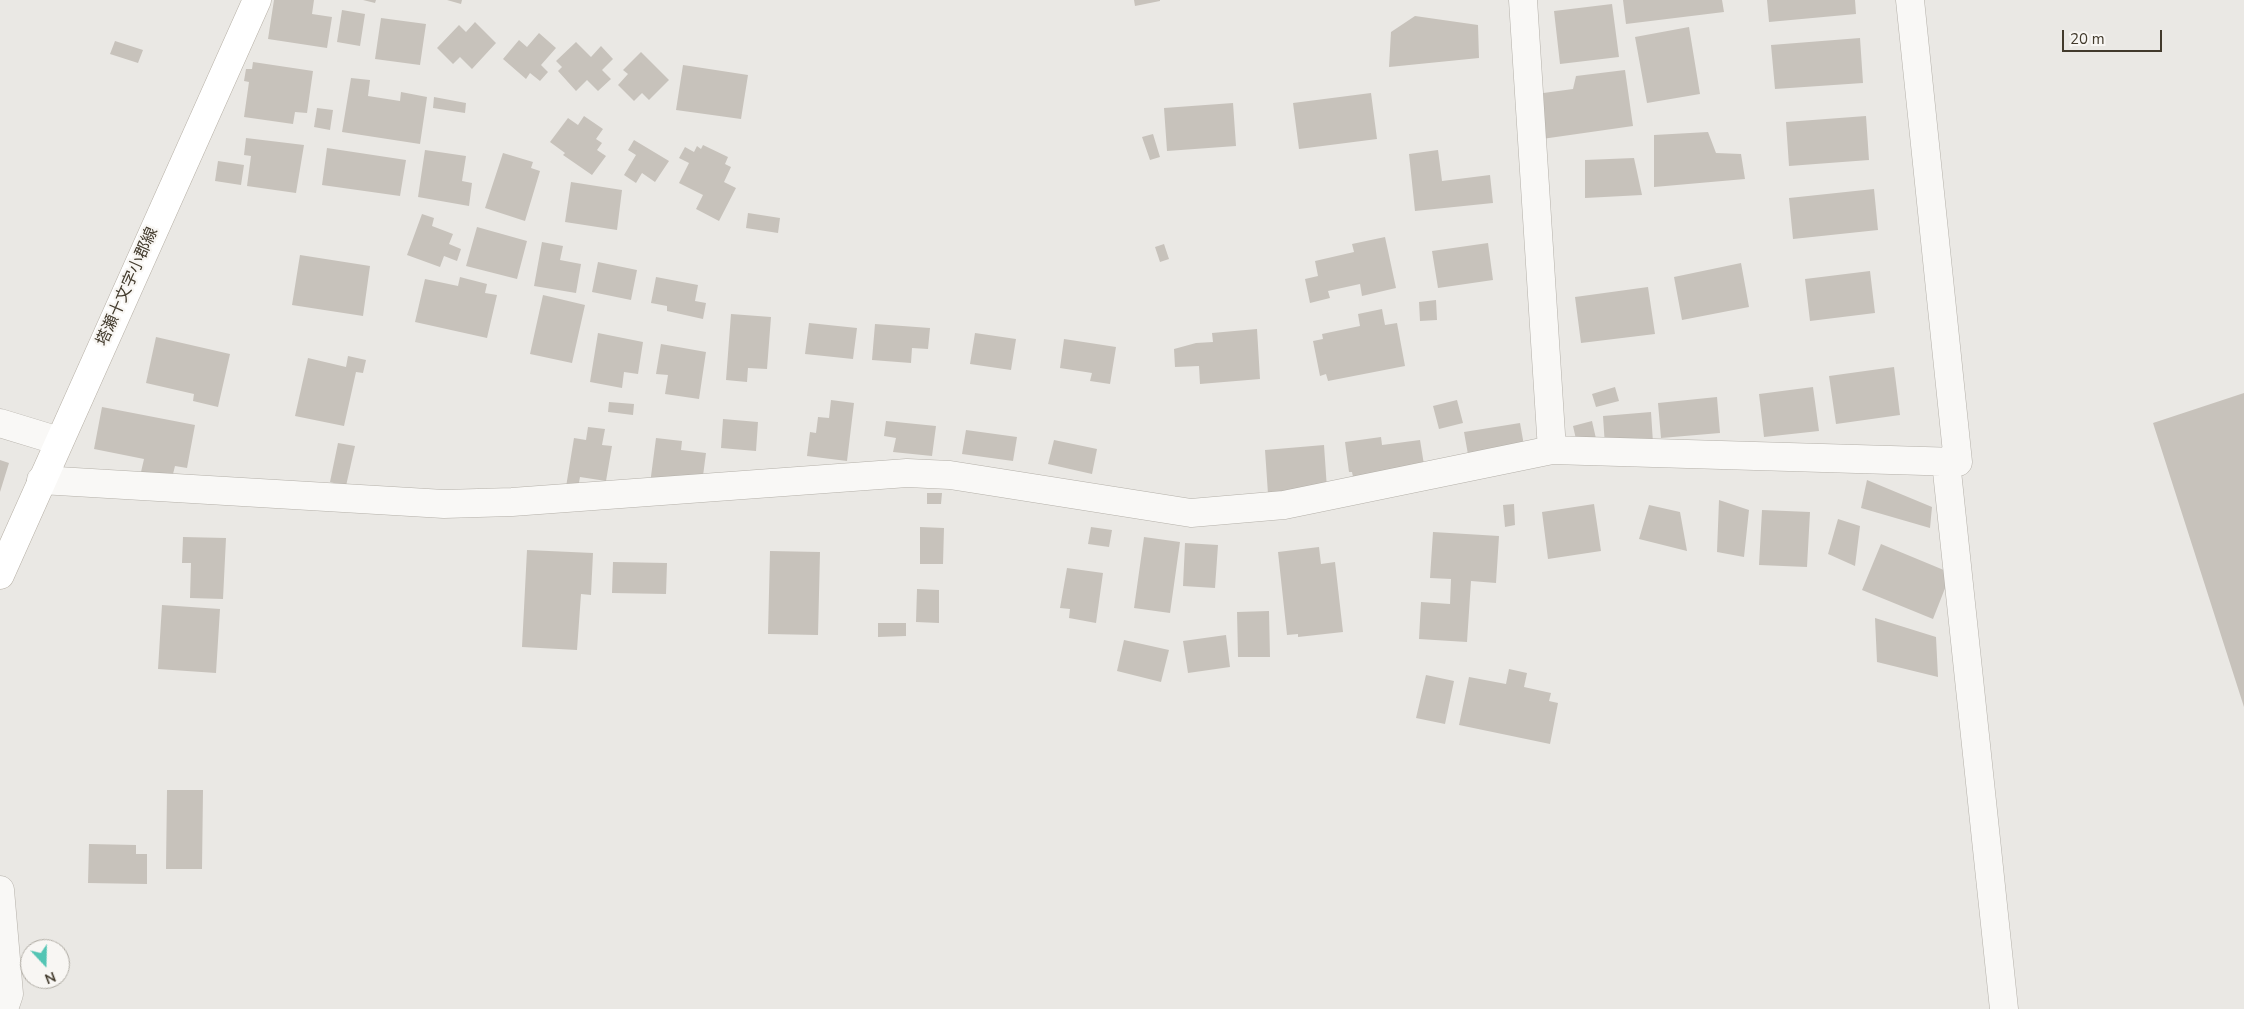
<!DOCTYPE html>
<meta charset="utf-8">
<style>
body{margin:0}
#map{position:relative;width:2244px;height:1009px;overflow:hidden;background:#eae8e4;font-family:"Nunito Sans",sans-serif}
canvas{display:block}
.north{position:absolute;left:20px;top:939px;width:50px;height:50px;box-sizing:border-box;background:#f8f6f3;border:1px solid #afaba3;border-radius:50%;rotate:159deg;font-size:14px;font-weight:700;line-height:20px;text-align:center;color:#423a2c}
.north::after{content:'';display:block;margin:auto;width:18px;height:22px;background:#53c5b4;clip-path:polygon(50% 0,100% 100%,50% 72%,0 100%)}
.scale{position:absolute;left:2062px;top:30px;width:100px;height:22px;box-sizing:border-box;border:2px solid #423a2c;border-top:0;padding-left:6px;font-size:15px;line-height:18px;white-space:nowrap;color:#423a2c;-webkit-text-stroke:4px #f8f6f3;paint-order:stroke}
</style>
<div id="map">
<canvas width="2244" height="1009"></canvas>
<div class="north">N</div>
<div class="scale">20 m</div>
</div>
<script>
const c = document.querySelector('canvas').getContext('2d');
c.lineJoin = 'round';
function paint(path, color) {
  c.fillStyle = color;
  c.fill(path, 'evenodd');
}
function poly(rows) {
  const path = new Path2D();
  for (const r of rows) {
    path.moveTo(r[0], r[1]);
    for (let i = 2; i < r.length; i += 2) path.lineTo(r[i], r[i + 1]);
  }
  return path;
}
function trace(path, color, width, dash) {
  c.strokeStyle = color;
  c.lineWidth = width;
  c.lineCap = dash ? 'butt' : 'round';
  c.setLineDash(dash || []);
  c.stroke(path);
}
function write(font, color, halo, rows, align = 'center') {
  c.font = font + ' "Nunito Sans","Noto Sans JP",sans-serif';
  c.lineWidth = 4.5;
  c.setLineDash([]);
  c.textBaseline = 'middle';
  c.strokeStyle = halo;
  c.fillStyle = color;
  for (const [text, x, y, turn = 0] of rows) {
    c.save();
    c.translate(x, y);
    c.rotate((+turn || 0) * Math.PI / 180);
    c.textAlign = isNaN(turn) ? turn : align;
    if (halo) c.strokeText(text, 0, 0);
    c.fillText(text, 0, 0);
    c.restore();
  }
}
paint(poly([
 [274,0,314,0,312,14,332,17,327,48,268,39],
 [363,0,376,0,375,3],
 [447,0,462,0,461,4],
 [1134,0,1160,0,1160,1,1135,6],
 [1623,0,1722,0,1724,12,1626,24],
 [1767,0,1855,0,1856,14,1769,22],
 [1612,4,1619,57,1560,64,1554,11],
 [342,10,365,14,360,46,337,42],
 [1415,16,1478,25,1479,58,1389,67,1391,32],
 [381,18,426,24,420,65,375,59],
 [475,22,496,43,472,69,460,57,453,64,437,48,459,25,466,32],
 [1689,27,1700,94,1647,103,1635,37],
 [539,33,556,48,541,65,548,72,540,81,530,73,526,79,503,59,519,40,527,47],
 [1860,38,1863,83,1775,89,1771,45],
 [115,41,143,50,138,63,110,54],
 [576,42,591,57,601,46,613,59,602,70,611,79,598,91,587,80,576,91,558,71,562,67,556,61],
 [641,52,669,80,649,100,642,93,634,101,618,85,628,74,623,70],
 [253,62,313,71,307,113,295,112,293,124,244,117,249,82,244,81,246,69,252,69],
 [683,65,748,75,741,119,676,110],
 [1625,70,1633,126,1542,139,1536,94,1573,89,1576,76],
 [351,78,370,80,368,96,400,101,401,92,427,97,420,144,342,132],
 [1371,93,1377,139,1299,149,1293,103],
 [434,97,466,103,465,113,433,108],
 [1233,103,1236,146,1167,151,1164,108],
 [317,108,333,110,330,130,314,127],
 [584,116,603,129,596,139,602,143,597,150,606,156,592,175,563,155,565,153,550,142,568,118,578,125],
 [1866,116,1869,160,1789,166,1786,122],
 [1708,132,1716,153,1741,154,1745,179,1654,187,1654,135],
 [1153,134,1160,157,1150,160,1142,137],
 [246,138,304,145,296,193,247,186,251,156,244,155],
 [634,140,669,161,655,182,642,173,636,183,624,175,636,155,628,150],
 [703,145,728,157,725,164,731,167,724,182,736,188,719,221,696,209,703,195,679,183,689,163,679,158,685,147,694,152,697,146,701,149],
 [327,148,406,160,400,196,322,185],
 [425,150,466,156,462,181,472,183,469,206,418,197],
 [1438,150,1442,181,1490,175,1493,203,1415,211,1409,154],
 [503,153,533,162,531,168,540,171,525,221,485,208],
 [1634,158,1642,195,1585,198,1585,160],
 [218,161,244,165,241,185,215,181],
 [571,182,622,190,617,230,565,222],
 [1874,189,1878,230,1793,239,1789,198],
 [748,213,780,218,778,233,746,228],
 [422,214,434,218,432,226,453,234,449,244,461,249,457,261,444,256,440,267,407,255],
 [477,227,527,241,517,279,466,266],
 [1385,237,1396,288,1362,296,1360,284,1328,291,1330,298,1310,303,1305,279,1318,276,1315,261,1354,252,1352,244],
 [542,242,563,246,560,260,581,264,576,293,534,286],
 [1488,243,1493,280,1438,288,1432,251],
 [1164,244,1169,259,1160,262,1155,247],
 [300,255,370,266,363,316,292,305],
 [598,262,637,270,631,300,592,292],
 [1741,263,1749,307,1682,320,1674,277],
 [1870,271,1875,313,1810,321,1805,279],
 [460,277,487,284,485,293,497,295,487,338,415,322,425,279,458,286],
 [656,277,698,285,695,301,706,303,703,319,667,311,667,306,651,303],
 [1648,287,1655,334,1581,343,1575,297],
 [543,295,585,305,572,363,530,354],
 [1436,300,1437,320,1420,321,1419,302],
 [1382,309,1385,325,1397,323,1405,366,1328,381,1326,374,1320,376,1313,341,1323,339,1322,334,1360,326,1358,314],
 [731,314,771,317,767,369,748,368,747,382,726,380],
 [809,323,857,328,853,359,805,354],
 [875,324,930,328,928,349,912,348,911,363,872,360],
 [1257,329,1260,379,1200,384,1199,366,1175,367,1174,349,1196,343,1213,342,1212,333],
 [598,333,643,342,638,374,624,372,622,388,590,382],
 [975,333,1016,339,1011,370,970,364],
 [156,337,230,354,218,407,193,401,194,394,146,383],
 [1064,339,1116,347,1110,384,1090,381,1092,373,1060,368],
 [661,344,706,352,699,399,665,394,668,375,656,374],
 [348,356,366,360,363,373,356,372,344,426,295,416,308,358,346,367],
 [1894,367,1900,415,1836,424,1829,376],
 [1615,387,1619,401,1596,407,1592,394],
 [1813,387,1819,431,1764,437,1759,394],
 [2244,393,2244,707,2153,423],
 [1717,397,1720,433,1661,438,1658,403],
 [831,400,854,403,847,461,807,456,810,432,816,433,818,417,829,418],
 [1457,400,1463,423,1439,429,1433,406],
 [609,402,634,404,633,415,608,412],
 [102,407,195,425,187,468,175,466,172,478,141,472,144,459,94,449],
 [1651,412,1653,443,1605,446,1603,416],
 [723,419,758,422,756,451,721,448],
 [886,421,936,426,932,456,893,452,896,438,884,436],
 [1592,421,1597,443,1578,448,1573,426],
 [1520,423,1525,451,1469,460,1464,432],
 [588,427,605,429,602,445,612,446,606,481,580,477,578,488,566,487,574,438,586,440],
 [966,430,1017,437,1013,461,962,454],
 [1381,437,1382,445,1420,440,1425,471,1354,482,1352,472,1349,472,1345,442],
 [656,438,682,441,681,450,706,453,701,491,650,484],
 [1054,440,1097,449,1092,474,1048,464],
 [338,443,355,446,346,486,330,482],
 [1324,445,1327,489,1268,494,1265,450],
 [0,460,9,463,0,492],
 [1867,480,1932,507,1930,528,1861,508],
 [927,493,942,493,941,504,927,504],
 [1719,500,1749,510,1744,557,1717,552],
 [1514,504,1515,525,1505,527,1503,505],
 [1594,504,1601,551,1548,559,1542,512],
 [1649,505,1680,512,1687,551,1639,539],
 [1762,510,1810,512,1807,567,1759,565],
 [1838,519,1860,526,1855,566,1828,554],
 [920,527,944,528,943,564,920,564],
 [1091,527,1112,530,1109,547,1088,544],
 [1433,532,1499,536,1496,583,1471,581,1467,642,1419,639,1421,602,1450,604,1451,579,1430,578],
 [183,537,226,538,223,599,190,598,191,563,182,563],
 [1144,537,1180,542,1170,613,1134,608],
 [1185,543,1218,545,1215,588,1183,586],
 [1881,544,1951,573,1933,619,1862,590],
 [1319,547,1321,564,1335,562,1343,632,1298,637,1298,634,1287,635,1278,552],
 [527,550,593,553,591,595,581,594,577,650,522,647],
 [770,551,820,552,818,635,768,634],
 [613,562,667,563,666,594,612,593],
 [1067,568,1103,573,1096,623,1069,618,1070,609,1060,608],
 [917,589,939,590,939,623,916,622],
 [162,605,220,609,216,673,158,669],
 [1269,611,1270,657,1238,657,1237,612],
 [1875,618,1936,637,1938,677,1877,662],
 [878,623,906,623,906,636,878,637],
 [1226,635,1230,667,1188,673,1183,641],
 [1124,640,1169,650,1161,682,1117,671],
 [1509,669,1527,673,1524,687,1551,693,1549,701,1558,703,1550,744,1459,725,1469,677,1506,684],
 [1426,675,1454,681,1445,724,1416,718],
 [167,790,203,790,202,869,166,869],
 [89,844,136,845,136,854,147,854,147,884,88,883]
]), '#c7c2bb');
const minor = poly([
 [1523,0,1552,450],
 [0,423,59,441],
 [1946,462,2004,1009],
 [41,480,444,504,512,502,907,473,950,475,1191,513,1284,505,1552,450,1958,462,1910,0],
 [0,890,9,994,4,1009]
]);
const major = poly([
 [0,575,257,0]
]);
trace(minor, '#b4b0a9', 29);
trace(major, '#b5aea4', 29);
trace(minor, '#f9f8f6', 28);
trace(major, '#fff', 28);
write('16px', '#423a2c', '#f8f6f3', [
 ["塔瀬十文字小郡線",128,287,-66]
]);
</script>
